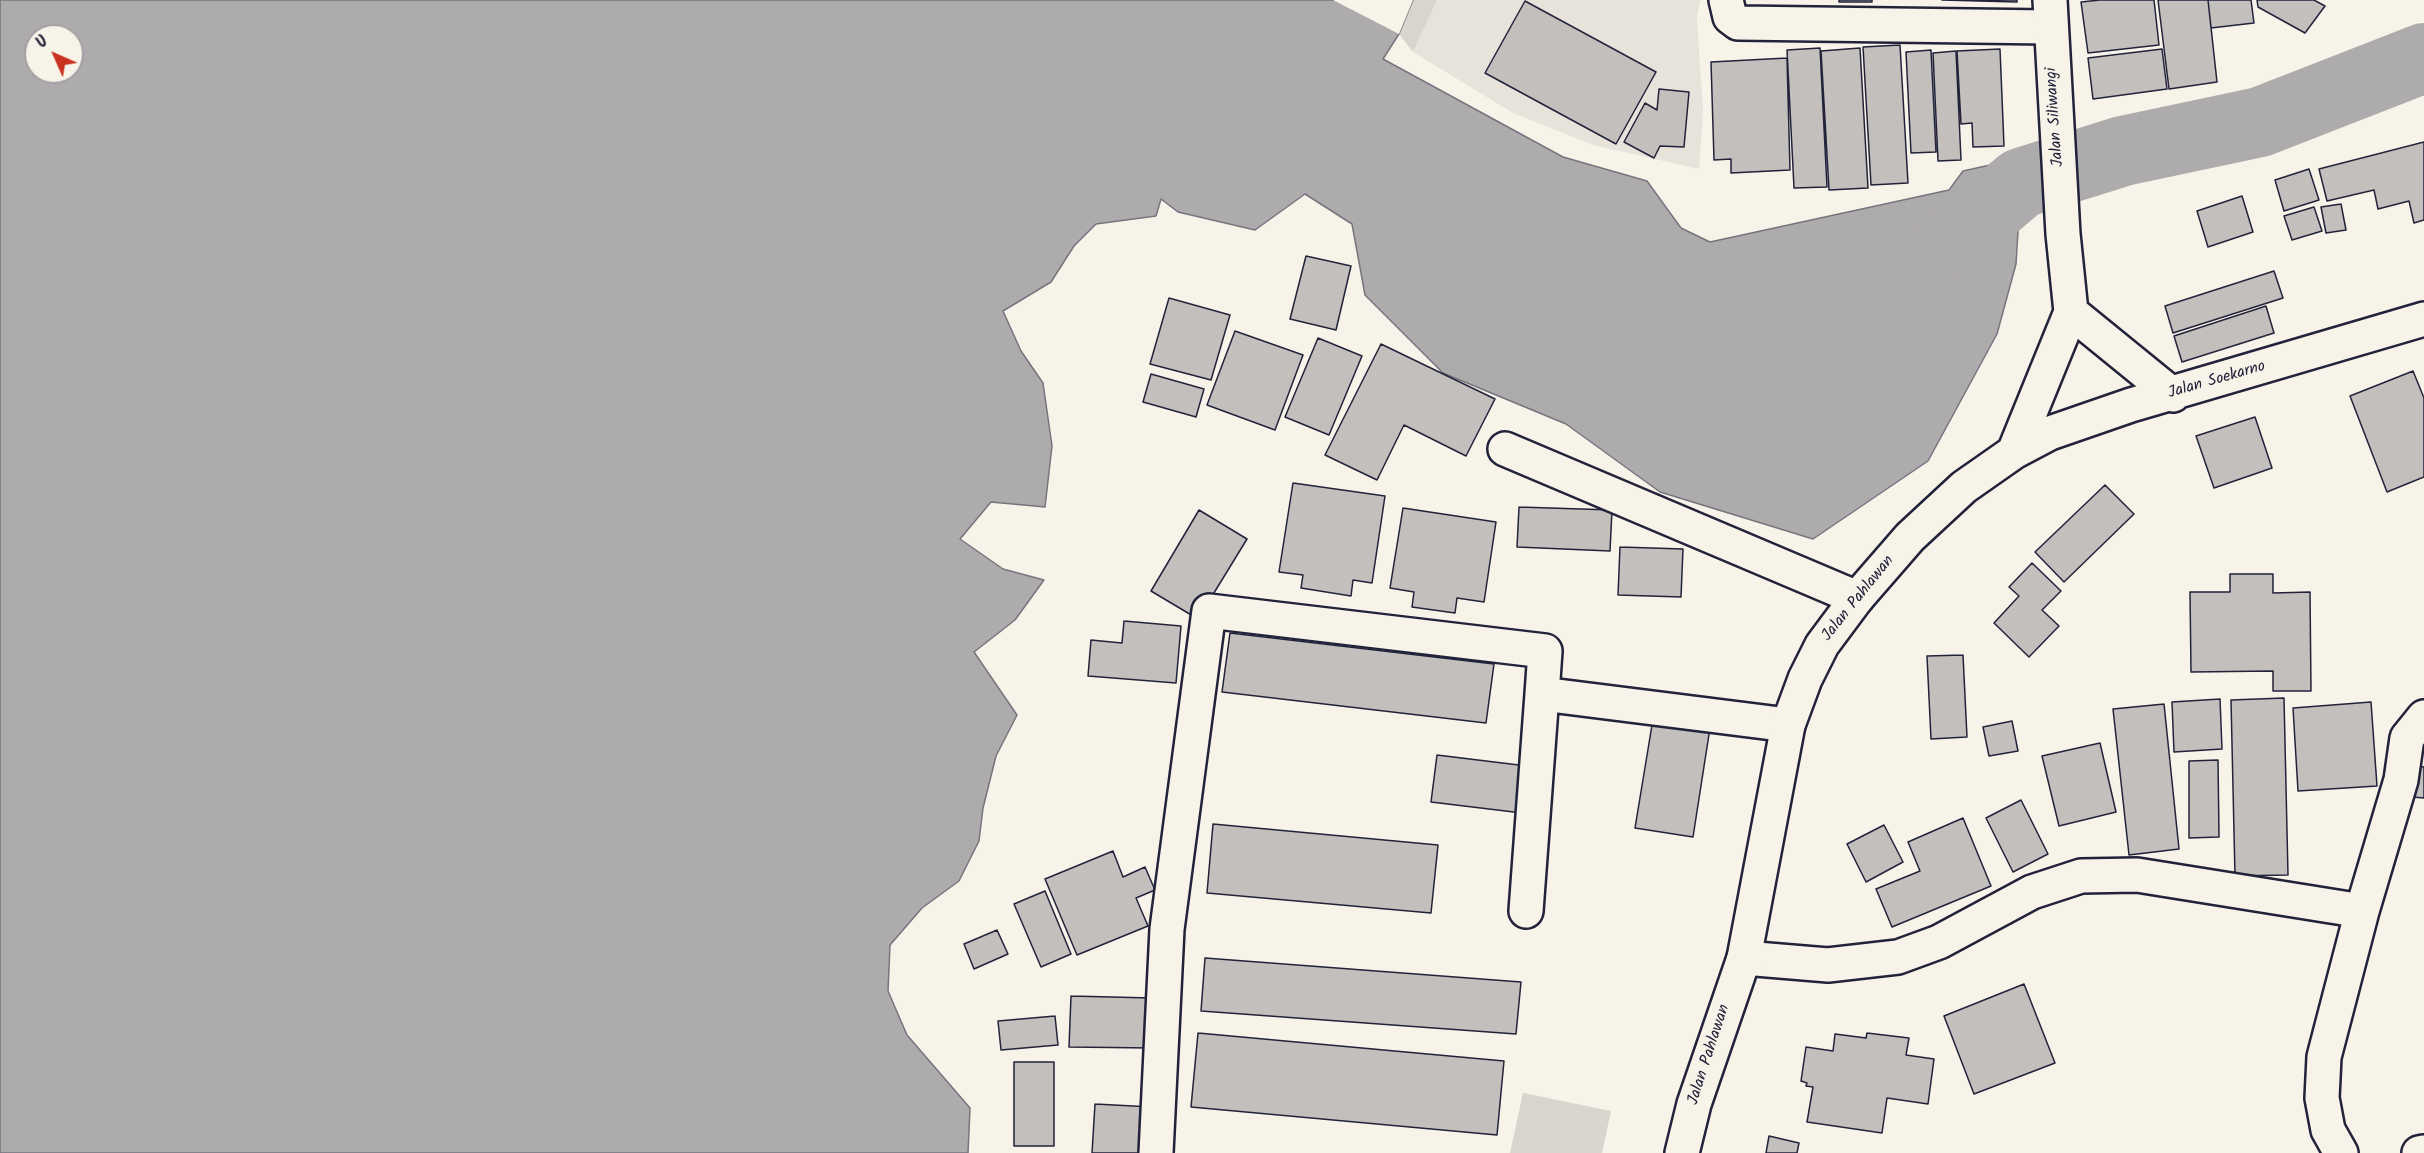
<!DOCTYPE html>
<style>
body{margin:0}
#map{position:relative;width:2424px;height:1153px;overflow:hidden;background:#f7f3e8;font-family:Kalam,sans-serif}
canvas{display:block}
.north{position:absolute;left:24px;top:24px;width:60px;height:60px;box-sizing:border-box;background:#f7f3e8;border:2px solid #a29fa3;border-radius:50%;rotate:315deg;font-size:16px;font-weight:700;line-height:24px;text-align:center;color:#22223b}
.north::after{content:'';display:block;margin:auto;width:21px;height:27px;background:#c8321e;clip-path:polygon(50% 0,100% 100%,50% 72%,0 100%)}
</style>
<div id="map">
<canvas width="2424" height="1153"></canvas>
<div class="north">U</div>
</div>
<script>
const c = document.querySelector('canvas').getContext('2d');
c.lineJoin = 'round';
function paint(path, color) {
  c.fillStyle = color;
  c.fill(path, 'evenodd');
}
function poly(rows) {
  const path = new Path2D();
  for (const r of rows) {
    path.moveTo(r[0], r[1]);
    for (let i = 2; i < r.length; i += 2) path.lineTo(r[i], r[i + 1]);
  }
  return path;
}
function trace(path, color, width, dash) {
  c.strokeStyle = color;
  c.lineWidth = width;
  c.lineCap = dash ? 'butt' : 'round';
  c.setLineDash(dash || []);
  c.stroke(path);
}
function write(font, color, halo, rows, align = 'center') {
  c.font = font + ' Kalam,sans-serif';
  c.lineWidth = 4.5;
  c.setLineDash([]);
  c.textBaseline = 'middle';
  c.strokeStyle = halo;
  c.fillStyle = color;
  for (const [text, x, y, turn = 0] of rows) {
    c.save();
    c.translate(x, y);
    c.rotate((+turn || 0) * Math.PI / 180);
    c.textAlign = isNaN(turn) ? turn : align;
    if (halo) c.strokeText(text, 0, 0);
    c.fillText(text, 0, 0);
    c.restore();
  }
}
paint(poly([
 [1437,0,1700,0,1697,18,1703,111,1699,169,1593,145,1513,113,1413,52]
]), '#e7e3db');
paint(poly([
 [1413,0,1437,0,1413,52,1399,34],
 [1523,1093,1611,1111,1602,1153,1510,1153]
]), '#d8d5cf');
const water = poly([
 [0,0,1413,0,1399,34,1383,59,1563,157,1647,181,1681,228,1710,242,1949,190,1963,171,2017,159,2021,183,2016,264,1997,334,1928,461,1813,539,1660,492,1566,424,1443,373,1365,295,1352,224,1305,194,1255,230,1178,212,1161,199,1156,216,1096,224,1074,246,1051,282,1003,311,1021,351,1043,383,1052,446,1045,507,991,502,960,539,1003,569,1044,580,1015,620,974,652,1017,715,996,756,983,808,979,841,959,881,922,908,890,945,888,991,907,1035,970,1108,968,1153,0,1153,0,0],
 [36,36,72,36,72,72,36,72,36,36]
]);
paint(water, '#aeabad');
trace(water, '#76747f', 1.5);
paint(poly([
 [1333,0,1413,0,1399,34]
]), '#f7f3e8');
trace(poly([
 [1948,245,2021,183,2123,151,2260,122,2424,58]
]), '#aeabad', 70);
const building = poly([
 [1839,0,1872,0,1872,2,1839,2,1839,0],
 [1942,0,2017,0,2017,2,1942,0],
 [2100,0,2154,0,2159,45,2088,53,2081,2,2100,0],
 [2158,0,2208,0,2217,82,2169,89,2158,0],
 [2208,0,2251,0,2254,23,2211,28,2208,0],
 [2257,0,2314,0,2325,6,2305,33,2258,7,2257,0],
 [1525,1,1656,72,1616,144,1485,73,1525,1],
 [1900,45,1908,183,1871,185,1863,47,1900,45],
 [1820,48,1827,187,1794,188,1787,50,1820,48],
 [1860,48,1868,188,1829,190,1821,51,1860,48],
 [2000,49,2004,146,1973,147,1972,123,1961,124,1957,51,2000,49],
 [2162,49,2167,89,2093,99,2088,58,2162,49],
 [1931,50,1936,152,1911,153,1906,52,1931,50],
 [1956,51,1961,160,1938,161,1933,53,1956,51],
 [1787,58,1790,170,1731,173,1731,159,1714,160,1711,62,1787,58],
 [1659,89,1689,92,1684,147,1660,146,1654,158,1624,142,1645,103,1657,110,1659,89],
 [2424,142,2424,220,2414,223,2409,201,2378,209,2374,190,2327,201,2319,169,2424,142],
 [2309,169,2319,200,2284,211,2275,180,2309,169],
 [2242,196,2253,232,2208,247,2197,211,2242,196],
 [2341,204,2346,230,2326,233,2321,207,2341,204],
 [2314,207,2322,231,2292,240,2284,216,2314,207],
 [1306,256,1351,266,1336,330,1290,319,1306,256],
 [2274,271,2283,298,2173,333,2165,306,2274,271],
 [1169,298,1230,315,1211,380,1150,364,1169,298],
 [2266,306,2274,333,2182,362,2174,336,2266,306],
 [1235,331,1303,355,1275,430,1207,405,1235,331],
 [1318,338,1362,356,1329,435,1285,417,1318,338],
 [1381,344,1495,399,1466,456,1404,425,1377,480,1325,455,1381,344],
 [2413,371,2424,398,2424,477,2387,492,2350,396,2413,371],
 [1151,374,1204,389,1196,417,1143,402,1151,374],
 [2255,417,2272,468,2214,488,2196,436,2255,417],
 [1293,483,1385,496,1372,583,1353,580,1351,596,1301,588,1303,575,1279,572,1293,483],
 [2105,485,2134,514,2064,582,2035,552,2105,485],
 [1519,507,1612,510,1610,551,1517,547,1519,507],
 [1403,508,1496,522,1484,602,1457,598,1455,613,1412,607,1414,592,1390,588,1403,508],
 [1199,510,1247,539,1198,619,1151,591,1199,510],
 [1620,547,1683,549,1681,597,1618,595,1620,547],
 [2032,563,2061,591,2042,610,2059,626,2029,657,1994,623,2019,596,2009,587,2032,563],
 [2230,574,2273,574,2273,593,2310,592,2311,691,2273,691,2273,671,2191,672,2190,592,2230,592,2230,574],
 [1124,621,1181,626,1176,683,1088,676,1091,640,1122,643,1124,621],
 [1230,633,1494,664,1486,723,1222,692,1230,633],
 [1963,655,1967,737,1931,739,1927,656,1963,655],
 [2284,698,2288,875,2235,876,2231,700,2284,698],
 [2220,699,2222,749,2174,752,2172,702,2220,699],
 [2371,702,2377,786,2298,791,2293,708,2371,702],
 [2164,704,2179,849,2129,855,2113,709,2164,704],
 [1653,719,1710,728,1693,837,1635,828,1653,719],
 [2012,721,2018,751,1989,756,1983,727,2012,721],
 [2100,743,2116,812,2059,826,2042,756,2100,743],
 [1437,755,1527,766,1522,813,1431,802,1437,755],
 [2218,760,2219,837,2189,838,2189,761,2218,760],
 [2416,766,2424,767,2424,798,2412,797,2416,766],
 [2021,800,2048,854,2013,872,1986,818,2021,800],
 [1963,818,1991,886,1892,927,1876,889,1920,871,1908,842,1963,818],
 [1213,824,1438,845,1431,913,1207,893,1213,824],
 [1884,825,1903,862,1866,882,1847,844,1884,825],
 [1113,851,1123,877,1145,867,1155,890,1136,898,1148,926,1077,955,1045,879,1113,851],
 [1045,891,1071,954,1041,967,1014,904,1045,891],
 [997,930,1008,954,974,969,964,944,997,930],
 [1205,958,1521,982,1516,1034,1201,1011,1205,958],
 [2024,984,2055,1063,1974,1094,1944,1016,2024,984],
 [1071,996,1152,998,1152,1048,1069,1047,1071,996],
 [1055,1016,1058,1045,1001,1050,998,1021,1055,1016],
 [1198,1033,1504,1061,1497,1135,1191,1107,1198,1033],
 [1867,1033,1909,1038,1906,1055,1934,1059,1928,1104,1887,1098,1882,1133,1807,1122,1813,1087,1806,1086,1807,1083,1801,1081,1806,1047,1833,1051,1835,1034,1866,1038,1867,1033],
 [1014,1062,1054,1062,1054,1146,1014,1146,1014,1062],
 [1095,1104,1152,1107,1150,1153,1092,1153,1095,1104],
 [1769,1136,1799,1143,1797,1153,1766,1153,1769,1136]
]);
paint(building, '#c2bfbd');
trace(building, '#22223b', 1.5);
const minor = poly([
 [1726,0,1730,17,1738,23,2049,27],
 [1505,449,1857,598],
 [1526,911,1542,694,1788,725],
 [1744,958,1828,965,1898,957,1939,942,2032,892,2081,876,2137,875,2362,911],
 [1156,1153,1167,929,1209,611,1545,651,1542,694],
 [2341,1153,2328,1130,2322,1098,2324,1057,2362,911,2401,780,2407,738,2424,717],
 [2419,1153,2424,1152]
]);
const highway = poly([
 [2071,312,2173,395],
 [2014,452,2071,312,2063,234,2050,0],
 [1682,1153,1694,1104,1744,958,1788,725,1805,679,1822,645,1857,598,1910,537,1964,487,2014,452,2050,433,2131,405,2424,319]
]);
trace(minor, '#22223b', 38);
trace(highway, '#22223b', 38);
trace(minor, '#f7f3e8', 33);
trace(highway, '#f7f3e8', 33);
write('16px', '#22223b', '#f7f3e8', [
 ["Jalan Siliwangi",2056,117,-94],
 ["Jalan Soekarno",2217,381,-16],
 ["Jalan Pahlawan",1859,599,-51],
 ["Jalan Pahlawan",1710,1055,-72]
]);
</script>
